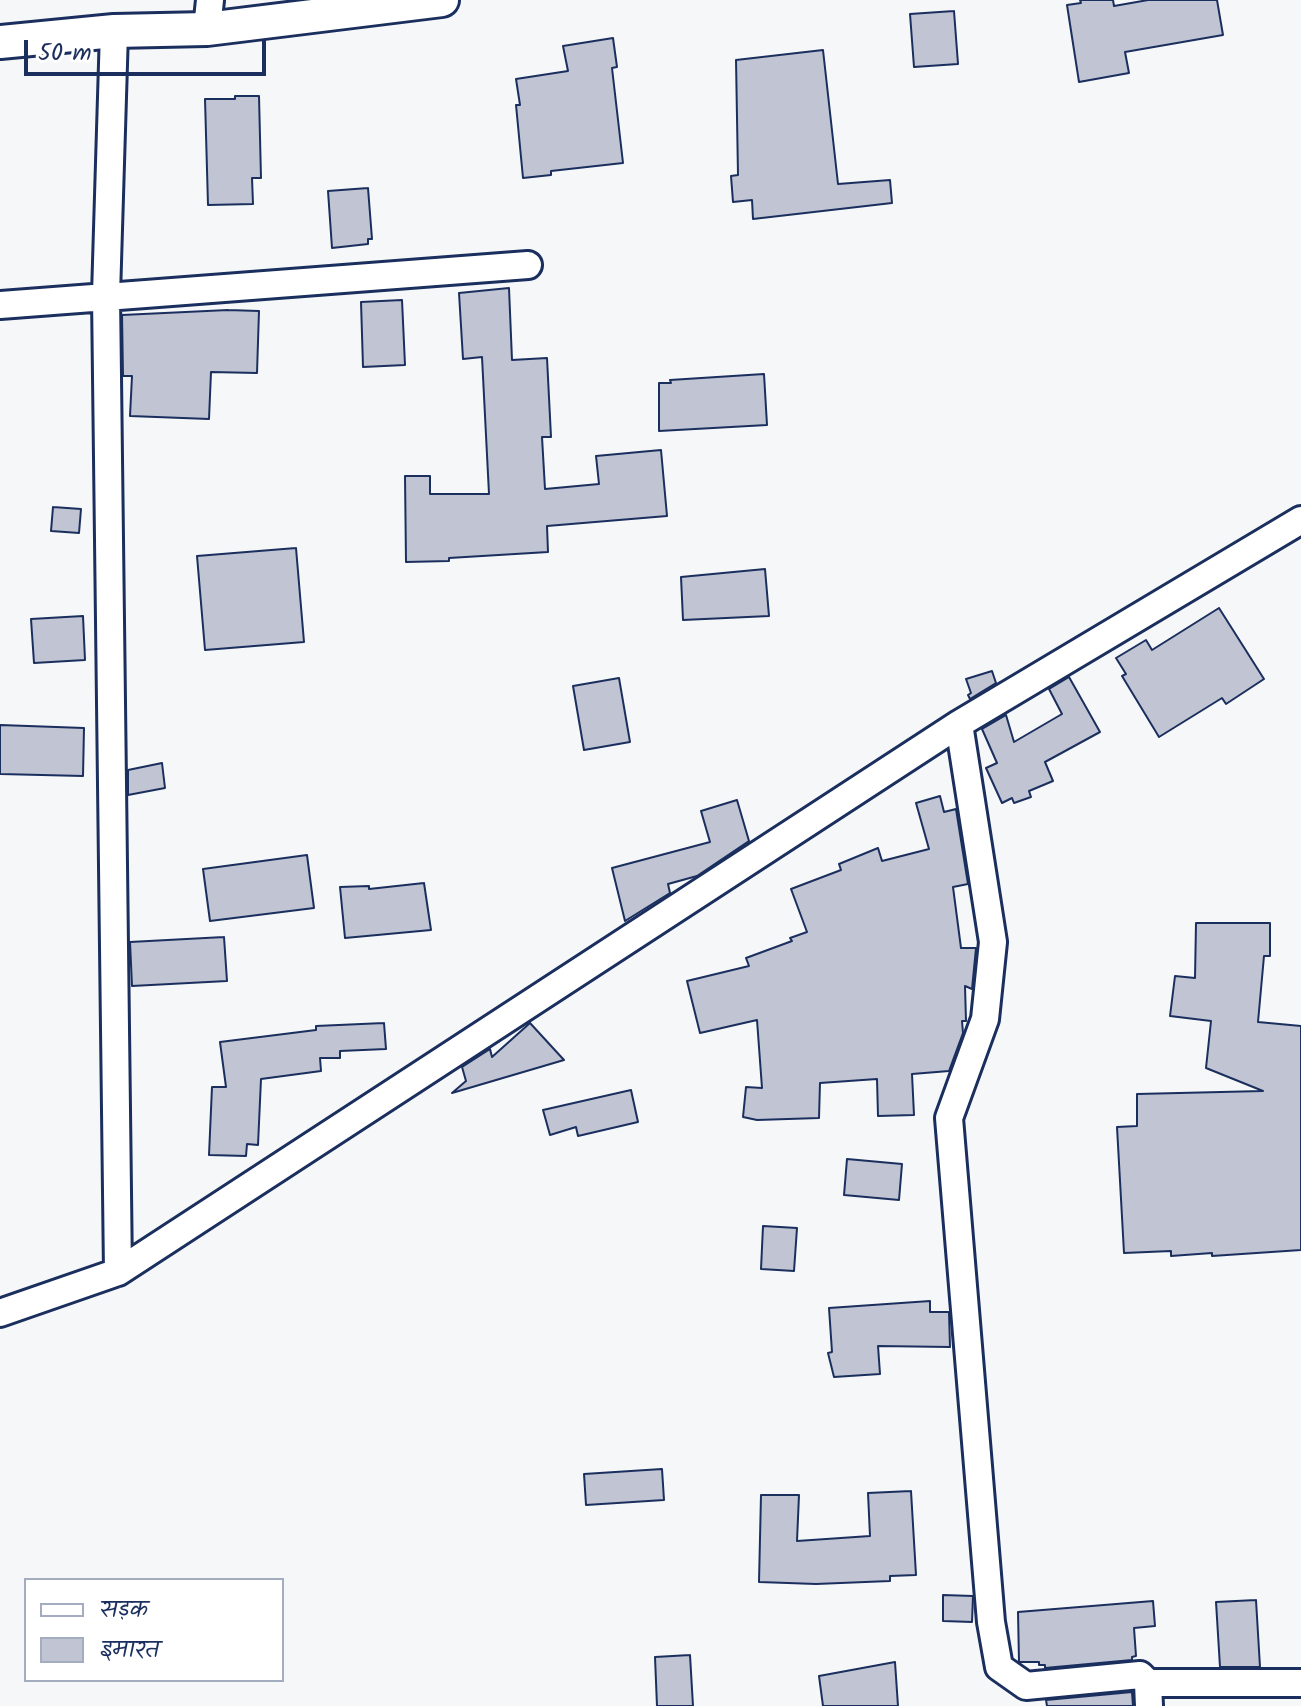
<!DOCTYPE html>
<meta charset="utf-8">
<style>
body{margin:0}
#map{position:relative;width:1301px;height:1706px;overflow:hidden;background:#f6f7f9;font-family:Kalam,"Playpen Sans Deva",sans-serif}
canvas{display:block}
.legend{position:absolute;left:24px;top:1578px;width:260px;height:104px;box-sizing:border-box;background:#fff;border:2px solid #a4acbf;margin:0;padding:10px 14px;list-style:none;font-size:24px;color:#1b2f5e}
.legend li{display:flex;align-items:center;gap:16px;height:40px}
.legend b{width:40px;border:2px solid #a4acbf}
.scale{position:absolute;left:24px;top:40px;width:242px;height:36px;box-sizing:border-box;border:4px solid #1b2f5e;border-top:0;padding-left:10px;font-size:24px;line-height:28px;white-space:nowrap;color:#1b2f5e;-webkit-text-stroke:6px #fff;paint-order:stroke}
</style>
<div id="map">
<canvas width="1301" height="1706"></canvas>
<ul class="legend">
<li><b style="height:10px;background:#fff"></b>सड़क</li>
<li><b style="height:22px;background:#c0c4d3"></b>इमारत</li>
</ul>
<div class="scale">50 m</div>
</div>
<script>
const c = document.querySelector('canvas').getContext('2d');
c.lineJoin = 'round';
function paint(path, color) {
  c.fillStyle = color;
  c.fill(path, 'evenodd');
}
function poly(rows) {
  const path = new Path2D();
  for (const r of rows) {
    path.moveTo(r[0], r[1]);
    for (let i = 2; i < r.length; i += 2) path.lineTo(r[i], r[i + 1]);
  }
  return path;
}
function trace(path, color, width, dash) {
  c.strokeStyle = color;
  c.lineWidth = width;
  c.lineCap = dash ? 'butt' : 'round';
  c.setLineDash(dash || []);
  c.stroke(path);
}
const building = poly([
 [1080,0,1113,0,1114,6,1148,0,1217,0,1223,35,1125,52,1129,73,1079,82,1067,5,1081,3,1080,0],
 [954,11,958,64,914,67,910,14,954,11],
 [613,38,617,67,612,68,623,163,551,171,551,175,523,178,516,105,520,105,516,79,568,71,563,46,613,38],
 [823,50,838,184,890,180,892,203,753,219,752,200,733,202,731,176,738,175,736,60,823,50],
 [235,96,259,96,261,178,252,178,253,204,208,205,205,99,235,99,235,96],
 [368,188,372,239,368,239,368,244,332,248,328,191,368,188],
 [509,288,512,360,547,358,551,437,542,437,545,489,599,484,596,456,661,450,667,516,547,526,548,552,449,558,449,561,406,562,405,476,430,476,430,494,489,494,482,357,463,359,459,293,509,288],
 [402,300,405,365,363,367,361,302,402,300],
 [228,310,259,311,257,373,211,372,209,419,130,416,132,376,123,376,122,315,228,310],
 [764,374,767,425,659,431,659,383,671,383,670,380,764,374],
 [53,507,81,509,79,533,51,531,53,507],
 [296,548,304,642,205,650,197,556,296,548],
 [765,569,769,616,683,620,681,577,765,569],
 [1219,608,1264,679,1226,704,1222,698,1159,737,1122,676,1126,674,1116,658,1146,640,1152,650,1219,608],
 [83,616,85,660,34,663,31,619,83,616],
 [992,671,996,683,970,699,968,695,971,693,966,679,992,671],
 [1069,677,1100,732,1045,762,1053,781,1029,791,1031,797,1014,803,1012,798,1002,803,986,768,997,763,982,729,1006,715,1014,742,1062,714,1049,689,1069,677],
 [619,678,630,742,584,750,573,686,619,678],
 [0,725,84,728,83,776,0,774,0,725],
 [162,763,165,788,128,795,128,770,162,763],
 [940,796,944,812,956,809,968,884,953,887,961,948,976,948,972,989,965,986,966,1021,962,1021,963,1033,949,1071,912,1074,914,1115,878,1116,877,1079,820,1083,819,1118,757,1120,743,1117,746,1087,762,1088,757,1020,700,1033,687,981,749,966,746,958,792,941,790,938,807,932,791,889,841,870,839,864,878,848,882,861,929,849,916,803,940,796],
 [737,800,749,841,697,876,668,884,670,893,625,921,612,868,710,842,701,811,737,800],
 [307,855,314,908,210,921,203,869,307,855],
 [424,883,431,930,345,938,340,887,369,886,369,889,424,883],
 [1196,923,1270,923,1270,956,1264,956,1258,1022,1301,1026,1301,1250,1212,1256,1212,1253,1171,1256,1171,1251,1124,1253,1117,1127,1137,1126,1137,1094,1263,1091,1206,1068,1211,1021,1170,1016,1175,976,1195,978,1196,923],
 [224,937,227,981,132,986,130,942,224,937],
 [384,1023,386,1049,340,1051,340,1058,320,1058,321,1071,261,1079,258,1145,247,1144,246,1156,209,1155,212,1087,226,1087,220,1042,316,1030,316,1026,384,1023],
 [530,1023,564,1060,452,1093,466,1081,462,1067,490,1049,492,1057,530,1023],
 [631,1090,638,1122,578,1136,576,1127,550,1135,543,1110,631,1090],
 [847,1159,902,1164,899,1200,844,1195,847,1159],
 [763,1226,797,1228,794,1271,761,1269,763,1226],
 [930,1301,930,1312,949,1312,950,1347,878,1346,880,1374,834,1377,828,1353,832,1352,829,1308,930,1301],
 [662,1469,664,1500,586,1505,584,1474,662,1469],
 [911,1491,916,1575,890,1576,890,1581,816,1584,759,1582,761,1495,799,1495,797,1541,870,1536,868,1493,911,1491],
 [943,1595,973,1596,972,1622,943,1621,943,1595],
 [1256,1600,1260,1667,1220,1667,1216,1602,1256,1600],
 [1153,1601,1155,1626,1134,1628,1136,1656,1132,1657,1132,1660,1045,1668,1045,1665,1039,1665,1039,1662,1019,1662,1018,1612,1153,1601],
 [690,1655,693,1706,657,1706,655,1657,690,1655],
 [895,1662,898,1706,823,1706,819,1676,895,1662],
 [1132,1692,1133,1706,1047,1706,1046,1700,1132,1692]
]);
paint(building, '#c0c4d3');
trace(building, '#1b2f5e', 2);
const minor = poly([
 [207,29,210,0],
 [114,31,106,295,118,1272],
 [0,305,528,265],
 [959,724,993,942,985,1019,949,1118,991,1622,999,1667,1026,1686,1140,1675,1148,1683,1149,1706],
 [0,1313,118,1272,959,724,1301,520],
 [1148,1683,1301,1683]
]);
const tertiary = poly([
 [0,42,114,31,207,29,442,0]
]);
trace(minor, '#1b2f5e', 32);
trace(tertiary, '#1b2f5e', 38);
trace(minor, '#fff', 26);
trace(tertiary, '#fff', 32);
</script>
